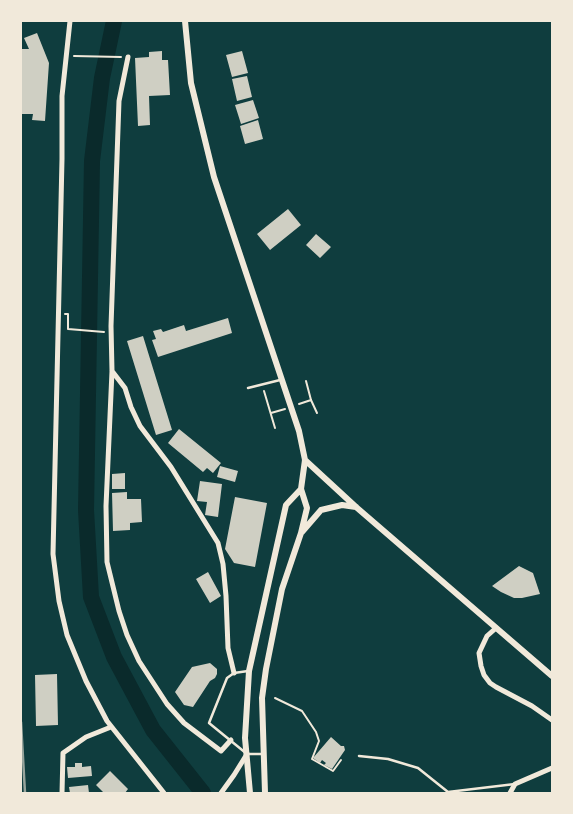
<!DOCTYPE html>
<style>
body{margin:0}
#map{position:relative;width:573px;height:814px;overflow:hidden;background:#0f3d3e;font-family:Arial,sans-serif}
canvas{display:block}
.frame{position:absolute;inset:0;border:22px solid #f1e9da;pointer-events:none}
</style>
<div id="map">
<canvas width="573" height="814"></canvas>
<div class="frame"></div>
</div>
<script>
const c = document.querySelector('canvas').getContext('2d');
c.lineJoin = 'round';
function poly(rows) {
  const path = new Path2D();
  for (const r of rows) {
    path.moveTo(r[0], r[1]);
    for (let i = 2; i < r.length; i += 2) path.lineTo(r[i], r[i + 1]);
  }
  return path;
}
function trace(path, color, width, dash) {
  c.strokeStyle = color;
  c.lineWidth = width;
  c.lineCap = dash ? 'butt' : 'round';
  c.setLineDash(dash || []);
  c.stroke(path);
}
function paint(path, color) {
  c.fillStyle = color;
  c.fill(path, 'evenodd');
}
trace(poly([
 [112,21,114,24]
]), '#0a2a2b', 2.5);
trace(poly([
 [114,21,102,78,92,161,86,510,91,597,114,657,153,730,203,793]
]), '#0a2a2b', 16);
paint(poly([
 [37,33,49,63,45,121,32,120,33,114,21,114,21,49,29,49,24,38],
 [162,51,162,60,168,60,170,95,149,96,150,125,138,126,135,58,149,57,149,52],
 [242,51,248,73,232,77,226,55],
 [247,76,252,97,237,101,232,79],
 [253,100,259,118,241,124,235,105],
 [258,120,263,139,245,144,240,126],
 [288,209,301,225,270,250,257,234],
 [316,234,331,247,320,258,306,245],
 [228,318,232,333,158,357,152,340,156,339,153,331,161,329,163,332,184,325,186,331],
 [143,336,172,430,156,435,127,341],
 [179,429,221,463,213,473,207,468,203,472,168,443],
 [220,466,238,471,235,482,217,477],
 [125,473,125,489,112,489,112,474],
 [200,481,222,484,218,517,205,515,207,502,197,501],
 [127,492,127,499,141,499,142,522,130,523,130,530,113,531,112,493],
 [235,497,267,503,255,567,234,563,225,549],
 [519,566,533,573,540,594,522,598,514,598,501,592,492,586],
 [208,572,221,596,210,603,196,579],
 [210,663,217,669,217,674,215,678,210,681,193,707,184,705,175,692,192,667],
 [57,674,58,725,36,726,35,675],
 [331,737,341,746,344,746,345,750,332,769,324,765,326,763,322,760,320,763,313,758],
 [75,763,82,763,82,767,91,766,92,776,68,778,67,767,75,767],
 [110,771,128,789,125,793,104,793,96,785],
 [88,785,89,793,70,793,69,787]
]), '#cfcfc3');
trace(poly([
 [74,56,121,57],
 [65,314,68,314,68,329,104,332],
 [306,381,311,400,317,413],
 [264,391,275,428],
 [299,404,311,400],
 [271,413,285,409],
 [275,698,302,711,316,732,319,741,312,759,333,771,341,760]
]), '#f1e9da', 2);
trace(poly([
 [248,388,280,380],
 [248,671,234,673,227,678,209,723,247,754,263,754],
 [359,756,388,759,418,768,448,792,515,784]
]), '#f1e9da', 2.5);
trace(poly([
 [70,21,62,96,62,159,53,554,59,601,67,635,86,681,107,721,164,793],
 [128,57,119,101,111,326,112,371,106,506,107,562,119,611,127,635,139,661,167,704,184,723,221,751,231,740],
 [112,371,125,388,131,407,140,426,171,467,218,543,223,564,226,596,228,648,234,673],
 [496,628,487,636,479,653,481,666,484,675,490,683,496,687,532,706,552,720],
 [62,793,63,753,86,737,111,727],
 [221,793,234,775,247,754],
 [510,793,515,784,552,768]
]), '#f1e9da', 5);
trace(poly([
 [185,21,191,83,214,177,299,431,305,460,301,489,307,508,301,533,282,589,266,669,262,698,265,793],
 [305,460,356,507,552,676],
 [302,532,321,510,342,505,356,507],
 [250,793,245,738,249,671,286,505,301,489]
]), '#f1e9da', 6);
trace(poly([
 [21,722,25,793]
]), '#97a49c', 2.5);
</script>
